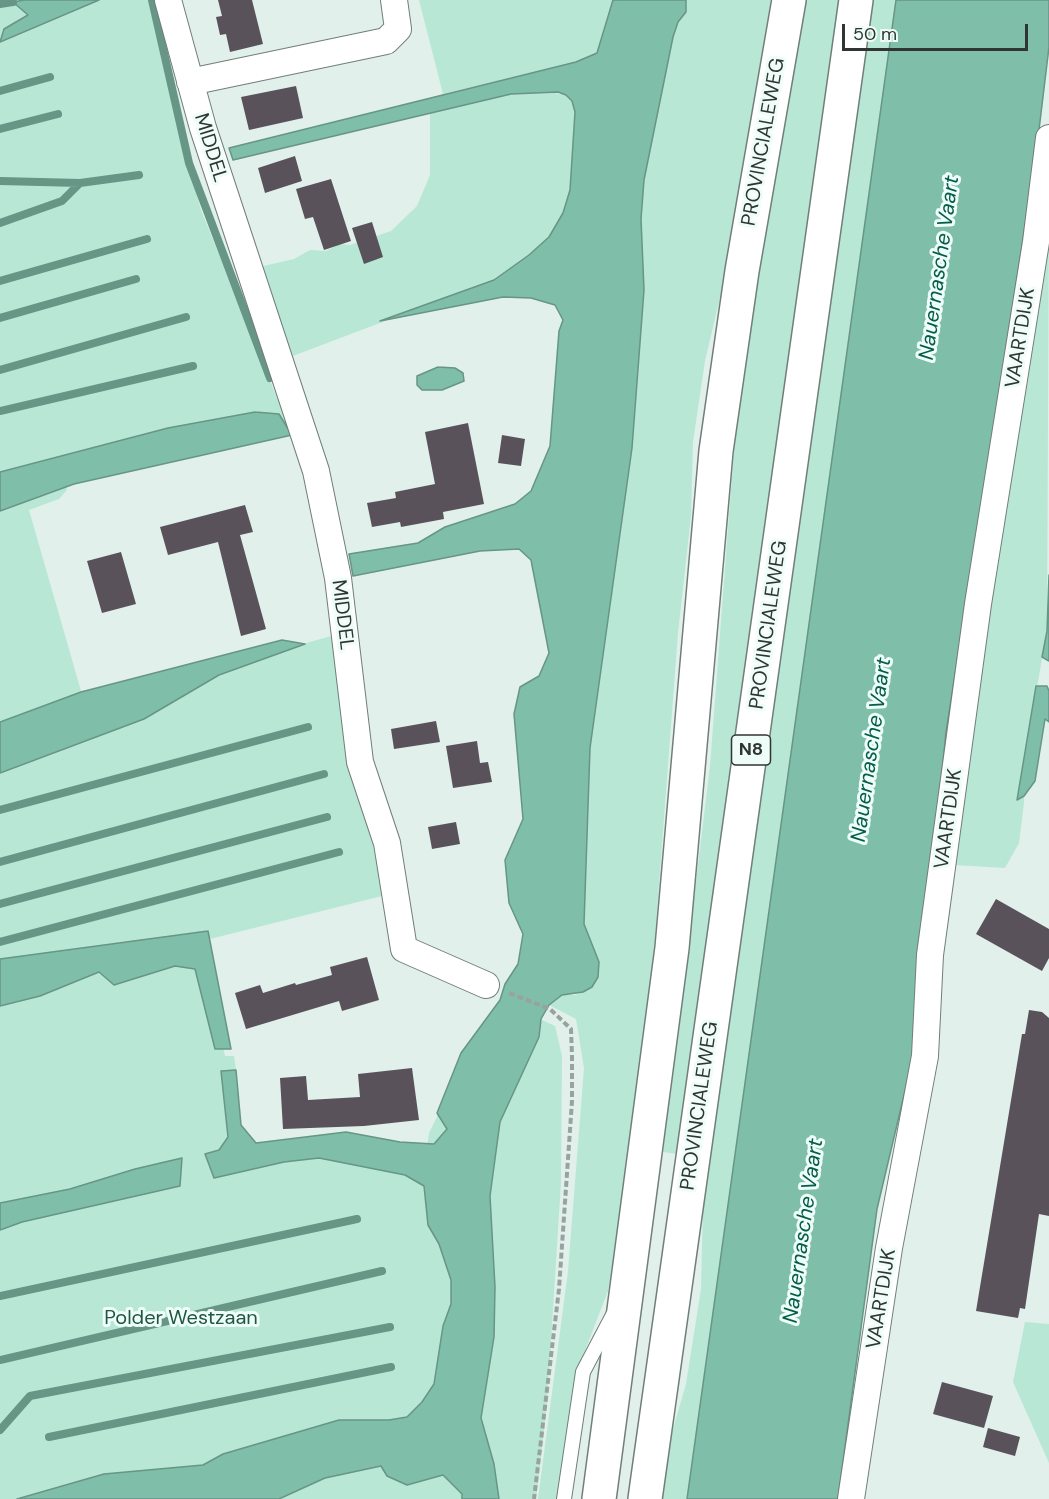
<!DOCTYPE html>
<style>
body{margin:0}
#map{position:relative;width:1049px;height:1499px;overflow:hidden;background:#e1f0ea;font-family:"DM Sans",sans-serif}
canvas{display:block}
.scale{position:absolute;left:842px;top:24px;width:186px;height:27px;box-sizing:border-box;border:3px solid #303533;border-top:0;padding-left:8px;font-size:18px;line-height:21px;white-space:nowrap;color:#303533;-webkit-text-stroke:4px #eefdf8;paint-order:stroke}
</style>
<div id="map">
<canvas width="1049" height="1499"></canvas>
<div class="scale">50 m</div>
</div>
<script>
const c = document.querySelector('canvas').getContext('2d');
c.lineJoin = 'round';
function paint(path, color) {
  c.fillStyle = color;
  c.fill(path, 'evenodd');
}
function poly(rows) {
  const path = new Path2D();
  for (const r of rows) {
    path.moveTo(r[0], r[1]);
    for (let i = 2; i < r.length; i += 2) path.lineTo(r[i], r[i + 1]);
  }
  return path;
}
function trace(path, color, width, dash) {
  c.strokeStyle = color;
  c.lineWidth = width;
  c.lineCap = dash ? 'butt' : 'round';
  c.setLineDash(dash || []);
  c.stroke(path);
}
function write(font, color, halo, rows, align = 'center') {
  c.font = font + ' "DM Sans",sans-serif';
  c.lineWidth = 6;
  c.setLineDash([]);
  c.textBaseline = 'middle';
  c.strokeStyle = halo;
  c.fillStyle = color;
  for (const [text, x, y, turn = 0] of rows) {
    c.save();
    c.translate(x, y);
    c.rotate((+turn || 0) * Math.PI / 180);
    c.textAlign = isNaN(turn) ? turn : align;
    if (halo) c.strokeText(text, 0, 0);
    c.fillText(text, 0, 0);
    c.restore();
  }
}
paint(poly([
 [0,0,152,0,181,138,201,210,288,425,181,446,64,476,67,490,59,499,29,510,81,691,207,674,213,669,335,635,386,895,198,942,225,1056,234,1056,236,1070,229,1071,239,1127,247,1151,426,1155,429,1133,482,1026,500,1000,555,1026,562,1056,561,1183,547,1404,536,1499,0,1499],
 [419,0,613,0,597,53,576,62,443,94],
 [686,0,771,0,721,293,705,361,693,442,691,516,678,633,651,990,633,1142,608,1291,576,1374,558,1499,538,1499,568,1271,584,1068,576,1019,549,1005,562,995,575,995,592,987,598,977,599,962,584,924,590,748,632,448,644,290,641,219,644,180,673,37,678,22,686,12],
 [804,0,839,0,677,1154,663,1152,710,766,736,423,764,229],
 [873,0,896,0,687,1499,661,1499,669,1443,686,1384,701,1289,703,1206],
 [542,91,566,95,572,102,575,112,570,190,563,213,549,237,529,255,494,280,290,357,259,267,294,259,310,250,326,251,339,244,350,245,391,231,417,206,430,175,430,113,511,94],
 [1049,208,1047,631,1017,799,1024,796,1024,803,1019,843,1005,868,954,865,965,775],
 [1025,1322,1049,1324,1049,1463,1013,1382]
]), '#b8e7d6');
const water = poly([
 [24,0,99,0,0,42,4,29,28,15,13,2,24,0],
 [613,0,686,0,686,12,678,22,673,37,644,180,641,219,644,290,632,448,590,748,584,924,599,962,598,977,592,987,583,992,562,995,549,1005,541,1019,539,1037,500,1122,490,1196,495,1287,494,1337,481,1418,494,1464,499,1499,462,1499,462,1494,443,1475,407,1485,387,1476,381,1466,325,1478,279,1499,17,1499,104,1474,203,1465,223,1454,339,1420,389,1420,407,1417,422,1402,434,1384,443,1326,451,1304,451,1280,439,1244,428,1225,424,1186,405,1175,319,1158,284,1162,214,1178,205,1154,219,1150,228,1137,221,1071,236,1070,241,1125,256,1143,346,1132,400,1142,434,1144,447,1129,437,1113,461,1053,500,1000,505,984,518,964,523,934,509,903,505,860,523,819,514,714,520,687,539,676,549,653,531,560,519,549,480,551,353,576,349,554,418,543,445,527,515,504,531,491,550,446,559,331,563,320,555,305,531,298,503,297,380,321,494,280,529,255,549,237,563,213,570,190,575,112,572,101,566,95,558,92,511,94,233,160,229,148,576,62,597,53,613,0],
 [896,0,1049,0,1049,47,1035,163,946,732,914,1053,877,1209,838,1499,687,1499,896,0],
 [438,367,455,368,463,373,464,381,442,390,422,390,417,385,417,376,438,367],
 [255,412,279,414,292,435,74,484,0,511,0,472,168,428,255,412],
 [1049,575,1049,661,1042,657,1047,631,1049,575],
 [282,640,305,644,219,675,144,719,0,773,0,722,81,692,282,640],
 [1036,686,1047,686,1049,691,1049,722,1045,719,1035,781,1024,796,1017,800,1036,686],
 [208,931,231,1049,215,1049,195,969,175,966,114,985,99,972,40,996,0,1006,0,959,208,931],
 [182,1158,180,1186,22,1222,0,1230,0,1203,70,1189,135,1169,182,1158]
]);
paint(water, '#7fbea9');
trace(water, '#679586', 1.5);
trace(poly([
 [152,0,189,163,270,378],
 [0,4,13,2],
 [0,91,50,77],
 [0,129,58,114],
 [0,181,80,183,62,201,0,223],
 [80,183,139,175],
 [0,281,147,239],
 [0,318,136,279],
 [0,370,186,317],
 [0,411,193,366],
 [0,810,308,727],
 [0,862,324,774],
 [0,904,327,817],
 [0,942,339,852],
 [0,1296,357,1219],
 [0,1360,382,1271],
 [0,1430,30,1396,390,1327],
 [49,1437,391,1367]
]), '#679586', 8);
paint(poly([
 [218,0,252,0,263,44,230,52,226,34,220,35,216,17,222,16],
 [296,86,303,118,249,130,241,97],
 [295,156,302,181,265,193,258,168],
 [331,179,351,241,324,250,313,217,305,219,296,189],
 [372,222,383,257,364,264,352,228],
 [468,423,484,504,443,512,444,519,401,527,400,522,372,527,367,503,396,498,395,492,435,484,425,432],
 [502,435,525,439,521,466,498,463],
 [245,505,253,532,240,535,266,629,241,636,218,542,168,555,160,527],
 [121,552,136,604,102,613,87,561],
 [436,721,440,742,394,749,391,729],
 [477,741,480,763,488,762,492,782,453,788,446,746],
 [456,822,460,844,432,849,428,827],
 [996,899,1049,929,1049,958,1042,971,976,934],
 [367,957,379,1000,342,1011,339,1001,246,1029,235,993,260,985,263,993,295,983,296,985,332,975,330,967],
 [1029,1010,1042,1012,1049,1018,1049,1216,1039,1214,1025,1309,1020,1308,1018,1318,976,1311,1022,1034,1025,1034],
 [412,1068,419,1120,364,1126,283,1129,280,1078,306,1076,308,1100,360,1097,358,1074],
 [942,1382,993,1396,984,1428,933,1414],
 [988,1428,1020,1437,1015,1456,983,1447]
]), '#5a525a');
const lane = poly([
 [564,1499,583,1372,613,1315]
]);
const street = poly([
 [168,0,203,128,316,471,338,578,360,762,387,843,404,949,486,985],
 [190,82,386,41,398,29,394,0],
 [851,1499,889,1248,925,1056,930,955,978,604,1036,242,1049,138]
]);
const highway = poly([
 [599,1499,672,948,716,451,742,271,789,0],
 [645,1499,856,0]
]);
trace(lane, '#717e79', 16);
trace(street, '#717e79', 28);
trace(highway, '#717e79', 36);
trace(poly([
 [509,993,550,1009,571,1029,572,1056,572,1101,559,1289,534,1499]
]), '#98a39f', 4, [6, 3]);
trace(lane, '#fff', 14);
trace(street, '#fff', 26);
trace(highway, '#fff', 33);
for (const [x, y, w] of [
 [751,750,39]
]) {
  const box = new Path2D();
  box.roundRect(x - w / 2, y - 15, w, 30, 4.5);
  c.fillStyle = '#eefdf8';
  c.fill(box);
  trace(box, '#303533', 1.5);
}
write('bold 18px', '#303533', null, [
 ["N8",751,750]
]);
write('20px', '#303533', '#eefdf8', [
 ["PROVINCIALEWEG",764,142,-80],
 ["MIDDEL",210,148,73],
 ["VAARTDIJK",1021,338,-81],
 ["MIDDEL",342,615,83],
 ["PROVINCIALEWEG",769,625,-82],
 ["VAARTDIJK",949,819,-82],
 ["PROVINCIALEWEG",700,1106,-82],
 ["VAARTDIJK",882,1299,-81]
]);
write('20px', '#215546', '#eefdf8', [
 ["Polder Westzaan",181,1319]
]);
write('italic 21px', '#055d49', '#eefdf8', [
 ["Nauernasche Vaart",940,268,-82],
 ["Nauernasche Vaart",872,750,-82],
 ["Nauernasche Vaart",804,1231,-82]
]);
</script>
